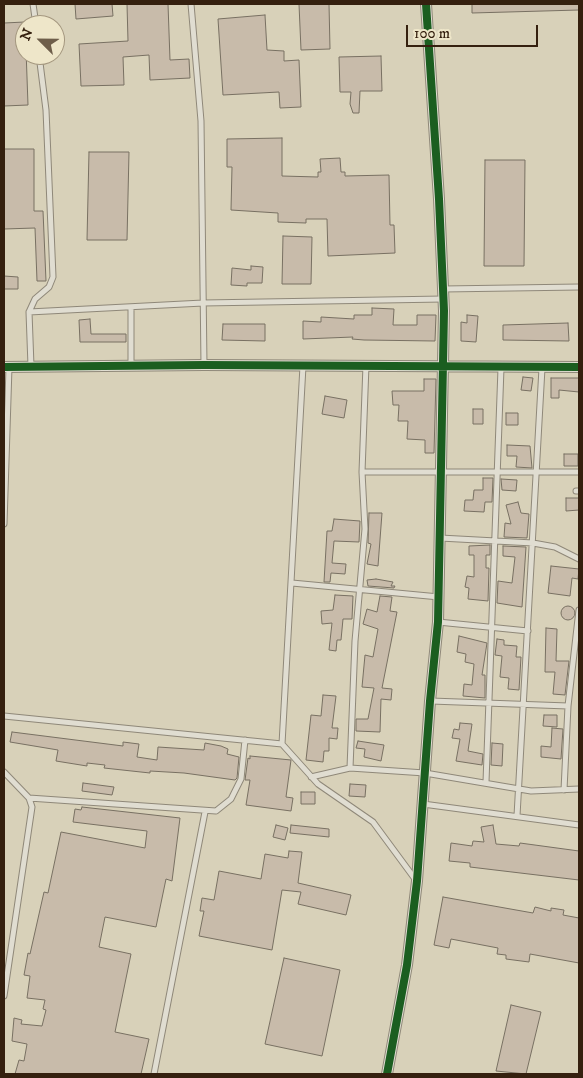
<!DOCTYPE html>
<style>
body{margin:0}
#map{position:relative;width:583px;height:1078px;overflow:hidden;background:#d8d1b9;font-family:"IM FELL DW Pica",serif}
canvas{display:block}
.frame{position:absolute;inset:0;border:5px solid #35200f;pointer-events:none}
.north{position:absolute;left:15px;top:15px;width:50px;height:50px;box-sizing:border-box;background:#eee6c9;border:1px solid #a4977f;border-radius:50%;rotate:293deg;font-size:14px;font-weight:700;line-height:20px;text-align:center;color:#35200f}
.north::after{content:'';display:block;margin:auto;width:18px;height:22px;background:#6e5e4a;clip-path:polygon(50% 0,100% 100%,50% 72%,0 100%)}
.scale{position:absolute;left:406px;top:25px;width:132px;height:22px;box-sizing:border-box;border:2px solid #35200f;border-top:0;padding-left:6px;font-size:15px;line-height:18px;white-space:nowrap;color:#35200f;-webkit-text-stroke:4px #eee6c9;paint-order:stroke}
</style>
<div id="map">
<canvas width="583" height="1078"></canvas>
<div class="frame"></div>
<div class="north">N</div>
<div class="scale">100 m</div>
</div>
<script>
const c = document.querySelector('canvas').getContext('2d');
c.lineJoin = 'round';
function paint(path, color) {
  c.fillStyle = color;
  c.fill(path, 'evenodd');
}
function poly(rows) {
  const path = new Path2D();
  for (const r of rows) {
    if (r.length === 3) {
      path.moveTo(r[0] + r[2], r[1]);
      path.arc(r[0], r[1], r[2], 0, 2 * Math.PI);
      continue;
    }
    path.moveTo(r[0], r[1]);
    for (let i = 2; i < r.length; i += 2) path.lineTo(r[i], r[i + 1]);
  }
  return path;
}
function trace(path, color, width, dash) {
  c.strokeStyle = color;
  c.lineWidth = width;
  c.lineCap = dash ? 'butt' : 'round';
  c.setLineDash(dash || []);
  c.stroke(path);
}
const building = poly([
 [75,4,112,4,113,16,76,19,75,4],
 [127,4,168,4,170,60,189,59,190,78,150,80,149,55,123,57,124,85,81,86,79,44,128,41,127,4],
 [299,4,329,4,330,49,301,50,299,4],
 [472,4,579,4,579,10,472,13,472,4],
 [265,15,267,50,284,51,284,61,299,60,301,107,280,108,279,92,223,95,218,19,265,15],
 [25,22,28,105,4,106,4,23,25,22],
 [381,56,382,91,360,91,359,113,353,113,350,104,351,92,340,92,339,57,381,56],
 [282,138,282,176,318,177,318,172,321,172,320,159,340,158,341,172,345,172,345,176,389,175,390,225,394,225,395,253,328,256,327,219,306,219,306,223,278,222,278,213,231,210,232,167,227,167,227,139,282,138],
 [4,149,34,149,34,211,43,211,46,281,37,281,35,228,4,229,4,149],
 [89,152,129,152,127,240,87,240,89,152],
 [485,160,525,160,524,266,484,266,485,160],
 [283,236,312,237,311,284,282,284,283,236],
 [251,266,263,267,262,283,247,283,247,286,231,285,232,268,251,270,251,266],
 [4,276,18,277,18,289,4,289,4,276],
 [372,308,394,309,393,325,417,325,417,315,436,315,435,341,364,340,352,339,353,337,303,339,303,321,321,322,321,317,354,319,354,315,372,315,372,308],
 [467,315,478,316,476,342,461,341,461,322,467,323,467,315],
 [90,319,91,334,126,334,126,342,80,342,79,320,90,319],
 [568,323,569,341,503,340,503,325,568,323],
 [223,324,265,324,265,341,222,340,223,324],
 [523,377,533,378,531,391,521,390,523,377],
 [551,378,579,378,579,392,559,390,559,398,551,398,551,378],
 [424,379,436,379,434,453,425,453,425,440,407,439,408,421,398,421,399,405,393,405,392,391,424,391,424,379],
 [325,396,347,400,344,418,322,414,325,396],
 [473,409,483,409,483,424,473,424,473,409],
 [506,413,518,413,518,425,506,425,506,413],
 [507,445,530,446,532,468,516,467,517,456,507,456,507,445],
 [564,454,578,454,578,466,564,466,564,454],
 [483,478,493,478,492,502,485,502,484,512,464,511,465,500,473,500,474,490,483,490,483,478],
 [501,479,517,480,516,491,502,490,501,479],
 [566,498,579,498,579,510,566,511,566,498],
 [518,502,521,513,529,514,527,538,504,537,505,523,511,524,506,505,518,502],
 [369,513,382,513,378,566,367,564,371,544,368,543,369,513],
 [334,519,360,521,359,542,334,541,332,563,346,564,345,574,331,573,330,582,324,582,327,531,332,531,334,519],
 [490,545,490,555,486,555,486,568,489,568,488,601,468,599,469,588,465,587,467,576,474,577,474,555,469,555,469,546,490,545],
 [503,546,526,547,522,607,497,603,498,581,512,583,515,557,503,556,503,546],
 [551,566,579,569,578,579,572,578,570,596,548,593,551,566],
 [376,579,393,582,391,586,395,586,394,588,368,586,367,580,376,579],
 [335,595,353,596,352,619,343,619,341,640,337,640,336,651,329,650,332,623,322,624,321,611,333,610,335,595],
 [380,596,392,597,390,611,397,612,382,688,392,689,391,700,381,699,380,732,356,731,356,719,368,719,374,688,362,687,365,655,373,657,378,629,363,624,367,609,377,612,380,596],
 [568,613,7],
 [546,628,557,629,556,661,569,661,565,695,553,694,555,672,545,672,546,628],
 [459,636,487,643,482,675,485,675,485,698,463,696,464,684,472,685,474,664,465,662,466,654,457,652,459,636],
 [497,639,504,640,504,645,517,646,516,657,521,657,519,690,508,689,509,678,500,677,502,656,495,655,497,639],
 [323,695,336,696,332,728,338,728,337,739,329,738,329,751,324,751,323,762,306,760,311,715,321,716,323,695],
 [544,715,557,715,557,727,543,726,544,715],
 [460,723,472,724,468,751,483,754,482,765,456,761,460,739,452,738,454,729,459,730,460,723],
 [552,728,563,729,561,759,541,757,541,746,551,747,552,728],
 [12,732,123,746,123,742,139,744,137,757,157,760,158,747,204,750,205,743,221,746,228,749,227,754,239,757,237,778,235,780,184,773,150,771,150,773,104,768,105,765,87,763,87,766,56,761,58,750,10,742,12,732],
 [358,741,384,745,381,761,364,757,365,749,356,748,358,741],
 [492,743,503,744,502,766,491,765,492,743],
 [250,756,291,760,286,797,293,798,291,811,246,805,250,780,245,780,248,758,250,759,250,756],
 [83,783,114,787,112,795,82,791,83,783],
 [350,784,366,785,365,797,349,796,350,784],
 [301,792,315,792,315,804,301,804,301,792],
 [82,807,180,818,172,881,166,879,156,927,105,917,99,947,131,954,115,1032,149,1039,141,1074,15,1074,19,1060,24,1061,27,1044,12,1041,14,1018,22,1020,21,1024,42,1026,46,1010,43,1009,45,1000,27,998,30,976,24,975,28,953,30,954,44,892,48,893,61,832,145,848,147,831,73,822,75,809,81,810,82,807],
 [276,825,288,828,285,840,273,837,276,825],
 [291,825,329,829,329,837,290,833,291,825],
 [493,825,496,844,519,846,520,843,579,851,579,880,470,867,470,863,449,861,451,843,472,846,473,841,484,842,481,827,493,825],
 [289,851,302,852,298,883,351,895,346,915,298,904,301,892,282,890,272,950,199,936,204,911,200,911,202,898,214,900,219,871,261,879,265,854,288,858,289,851],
 [443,897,533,913,535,907,551,911,551,908,564,910,563,915,579,918,579,963,530,954,529,962,506,959,506,955,497,954,498,948,451,939,449,948,434,945,443,897],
 [284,958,340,970,322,1056,265,1044,284,958],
 [511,1005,541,1012,526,1074,496,1071,511,1005]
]);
paint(building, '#c8bbaa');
trace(building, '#787062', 1);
const service = poly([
 [33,4,36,25],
 [191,4,201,121,204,365],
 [443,289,579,287],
 [131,307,131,366],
 [29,312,203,303,443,299],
 [31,366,29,312,35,299,49,287,53,277,46,110,39,55],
 [303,366,282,744,318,784,373,822,415,879],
 [362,472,578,472],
 [576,491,579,491],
 [4,524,9,367],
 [440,538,533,543,555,547,579,559],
 [292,583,439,597],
 [438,622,528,631],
 [431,701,568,706],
 [4,716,282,744],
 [350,768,355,641,365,529,362,472,366,365],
 [4,772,29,798,32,807,4,996],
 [311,777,350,768,425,773,531,791,579,789],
 [486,782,501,368],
 [564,790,568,706,579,610],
 [29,798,216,811,231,799,241,779,245,740],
 [423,804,579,825],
 [517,816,542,368],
 [154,1074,205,812]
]);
const minor = poly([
 [4,367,204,365,579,367],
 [387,1074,407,965,417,881,430,701,438,622,444,311,439,199,426,4]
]);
trace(service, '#8f8879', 7);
trace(minor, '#8f8879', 12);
trace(service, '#e0ddd1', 5);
trace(minor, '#e0ddd1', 10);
trace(poly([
 [4,367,204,365,579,367],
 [387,1074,407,965,417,881,430,701,438,622,444,311,439,199,426,4]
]), '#1b5e20', 8);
</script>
